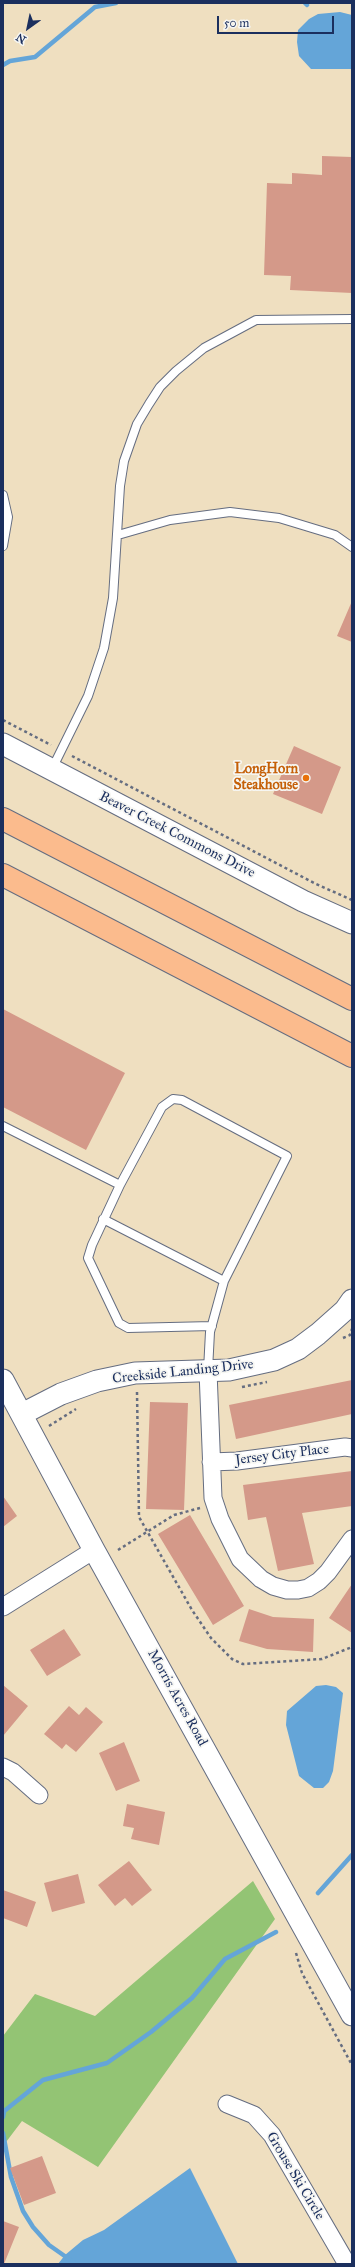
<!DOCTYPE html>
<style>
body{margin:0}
#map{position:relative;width:355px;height:2267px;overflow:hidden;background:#efdfc0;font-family:"IM FELL Great Primer",serif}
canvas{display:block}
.frame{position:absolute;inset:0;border:4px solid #1b2f5e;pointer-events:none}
.north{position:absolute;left:8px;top:8px;width:40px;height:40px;-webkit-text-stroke:3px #f6f6f2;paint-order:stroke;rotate:213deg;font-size:11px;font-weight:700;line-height:16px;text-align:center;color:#1b2f5e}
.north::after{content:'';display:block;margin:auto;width:14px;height:18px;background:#1b2f5e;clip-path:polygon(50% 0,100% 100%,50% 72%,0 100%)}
.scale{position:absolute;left:217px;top:16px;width:117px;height:18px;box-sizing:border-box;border:2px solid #1b2f5e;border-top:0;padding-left:5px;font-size:12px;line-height:14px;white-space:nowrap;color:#1b2f5e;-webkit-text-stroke:3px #f6f6f2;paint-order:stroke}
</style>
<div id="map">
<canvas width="355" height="2267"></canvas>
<div class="frame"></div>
<div class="north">N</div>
<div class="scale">50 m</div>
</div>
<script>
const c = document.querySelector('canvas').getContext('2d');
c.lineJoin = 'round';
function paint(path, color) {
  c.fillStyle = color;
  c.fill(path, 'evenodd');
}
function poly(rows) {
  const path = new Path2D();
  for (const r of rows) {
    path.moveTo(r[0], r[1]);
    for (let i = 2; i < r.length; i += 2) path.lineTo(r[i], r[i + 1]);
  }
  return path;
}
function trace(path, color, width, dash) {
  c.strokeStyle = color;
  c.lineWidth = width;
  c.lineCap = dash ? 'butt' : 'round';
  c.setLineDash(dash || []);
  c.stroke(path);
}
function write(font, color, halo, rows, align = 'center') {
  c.font = font + ' "IM FELL Great Primer",serif';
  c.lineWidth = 3.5;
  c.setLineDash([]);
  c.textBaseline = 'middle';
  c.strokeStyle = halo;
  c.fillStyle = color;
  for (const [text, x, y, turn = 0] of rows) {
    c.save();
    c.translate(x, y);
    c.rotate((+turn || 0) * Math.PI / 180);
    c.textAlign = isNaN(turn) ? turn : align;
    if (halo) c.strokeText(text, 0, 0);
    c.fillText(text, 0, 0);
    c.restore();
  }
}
paint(poly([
 [253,1881,275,1919,98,2167,22,2121,3,2146,3,2036,35,1994,95,2016]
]), '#93c474');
paint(poly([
 [340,12,352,15,352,69,311,69,299,56,297,42,298,30,309,19,318,14],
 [326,1685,336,1687,343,1693,333,1771,329,1782,323,1788,314,1788,299,1776,286,1725,287,1711,316,1686],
 [190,2168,238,2264,58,2264,65,2255,83,2240,104,2230]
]), '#64a5d8');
trace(poly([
 [305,3,307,5],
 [3,65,10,61,35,57,95,7,116,3],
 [318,1893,352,1855],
 [3,2112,43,2080,107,2063,151,2032,192,1998,225,1959,276,1932],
 [3,2117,4,2112],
 [3,2133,11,2177,23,2211,33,2227,49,2245,76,2264]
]), '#64a5d8', 4.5);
paint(poly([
 [322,156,352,157,352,293,290,290,291,276,264,275,267,183,292,184,292,173,322,175],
 [352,601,352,642,337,636],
 [294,746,341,767,322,814,273,794],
 [3,1009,125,1073,86,1150,3,1107],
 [352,1380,352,1414,236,1439,229,1405],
 [150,1402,188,1403,184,1510,146,1509],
 [352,1471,352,1506,302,1513,314,1564,278,1571,266,1517,248,1520,243,1485],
 [3,1496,17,1516,3,1527],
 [190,1515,244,1606,213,1625,158,1534],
 [352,1584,352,1633,329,1618],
 [249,1609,273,1617,314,1619,313,1652,267,1649,239,1641],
 [64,1629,81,1655,47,1676,30,1650],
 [3,1685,28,1706,3,1736],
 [69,1706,79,1715,86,1707,103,1722,76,1752,66,1744,62,1749,44,1734],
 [124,1742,140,1781,116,1791,99,1753],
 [127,1804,165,1812,159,1845,131,1839,134,1828,123,1826],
 [129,1861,152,1890,132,1906,125,1898,115,1906,98,1885],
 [78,1874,85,1903,52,1912,44,1883],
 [3,1890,36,1902,27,1927,3,1918],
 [42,2156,56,2193,24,2205,10,2168],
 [3,2221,19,2227,4,2264,3,2264]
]), '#d49989');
const service = poly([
 [3,495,8,517,3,546],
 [118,535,170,520,230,512,279,518,335,535,352,547],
 [52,769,88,696,104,648,113,598,120,486,124,461,137,424,149,404,160,387,176,371,204,348,256,320,352,319],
 [3,1126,120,1185,162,1107,173,1099,182,1100,287,1156,224,1281,210,1332,208,1370],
 [120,1185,92,1245,88,1258,119,1323,128,1328,212,1326],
 [103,1219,224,1281]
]);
const minor = poly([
 [208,1371,213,1498,220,1519,240,1559,261,1579,273,1586,287,1590,298,1590,308,1588,319,1581,328,1572,352,1539],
 [211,1462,237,1461,345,1447,352,1448],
 [3,1607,94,1550],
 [3,1767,13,1772,39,1795],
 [227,2104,254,2115,272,2135,347,2264]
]);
const tertiary = poly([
 [3,744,303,901,352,923],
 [3,1380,94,1550,352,2015],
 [22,1414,61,1394,97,1381,135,1373,229,1370,274,1360,298,1349,318,1334,345,1310,352,1300]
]);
const trunk = poly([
 [3,819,352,999],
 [3,875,352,1056]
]);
trace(service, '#656d80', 10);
trace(minor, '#656d80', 19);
trace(tertiary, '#656d80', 23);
trace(trunk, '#656d80', 24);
trace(poly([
 [3,720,51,745],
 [72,756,316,884,352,900],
 [343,1338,350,1335,352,1329],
 [242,1387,267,1382],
 [137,1392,139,1517,192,1610,211,1638,232,1659,243,1664,322,1659,352,1647],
 [49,1426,76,1409],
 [118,1550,174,1515,200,1508],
 [296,1953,302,1973,352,2065]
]), '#656d80', 2.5, [3, 3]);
trace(service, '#fff', 8);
trace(minor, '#fff', 17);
trace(tertiary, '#fff', 21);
trace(trunk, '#fbbb8d', 22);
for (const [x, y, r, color] of [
 [306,778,4,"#e8710a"]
]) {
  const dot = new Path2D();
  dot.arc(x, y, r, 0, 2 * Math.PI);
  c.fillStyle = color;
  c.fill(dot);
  trace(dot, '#f6f6f2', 1.5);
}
write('bold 14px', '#c56008', '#f6f6f2', [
 ["LongHorn",298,770],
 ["Steakhouse",298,786]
], 'right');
write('14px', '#1b2f5e', '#f6f6f2', [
 ["Beaver Creek Commons Drive",177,835,27],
 ["Creekside Landing Drive",183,1372,-6],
 ["Jersey City Place",282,1455,-7],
 ["Morris Acres Road",177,1698,61],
 ["Grouse Ski Circle",295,2176,59]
]);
</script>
